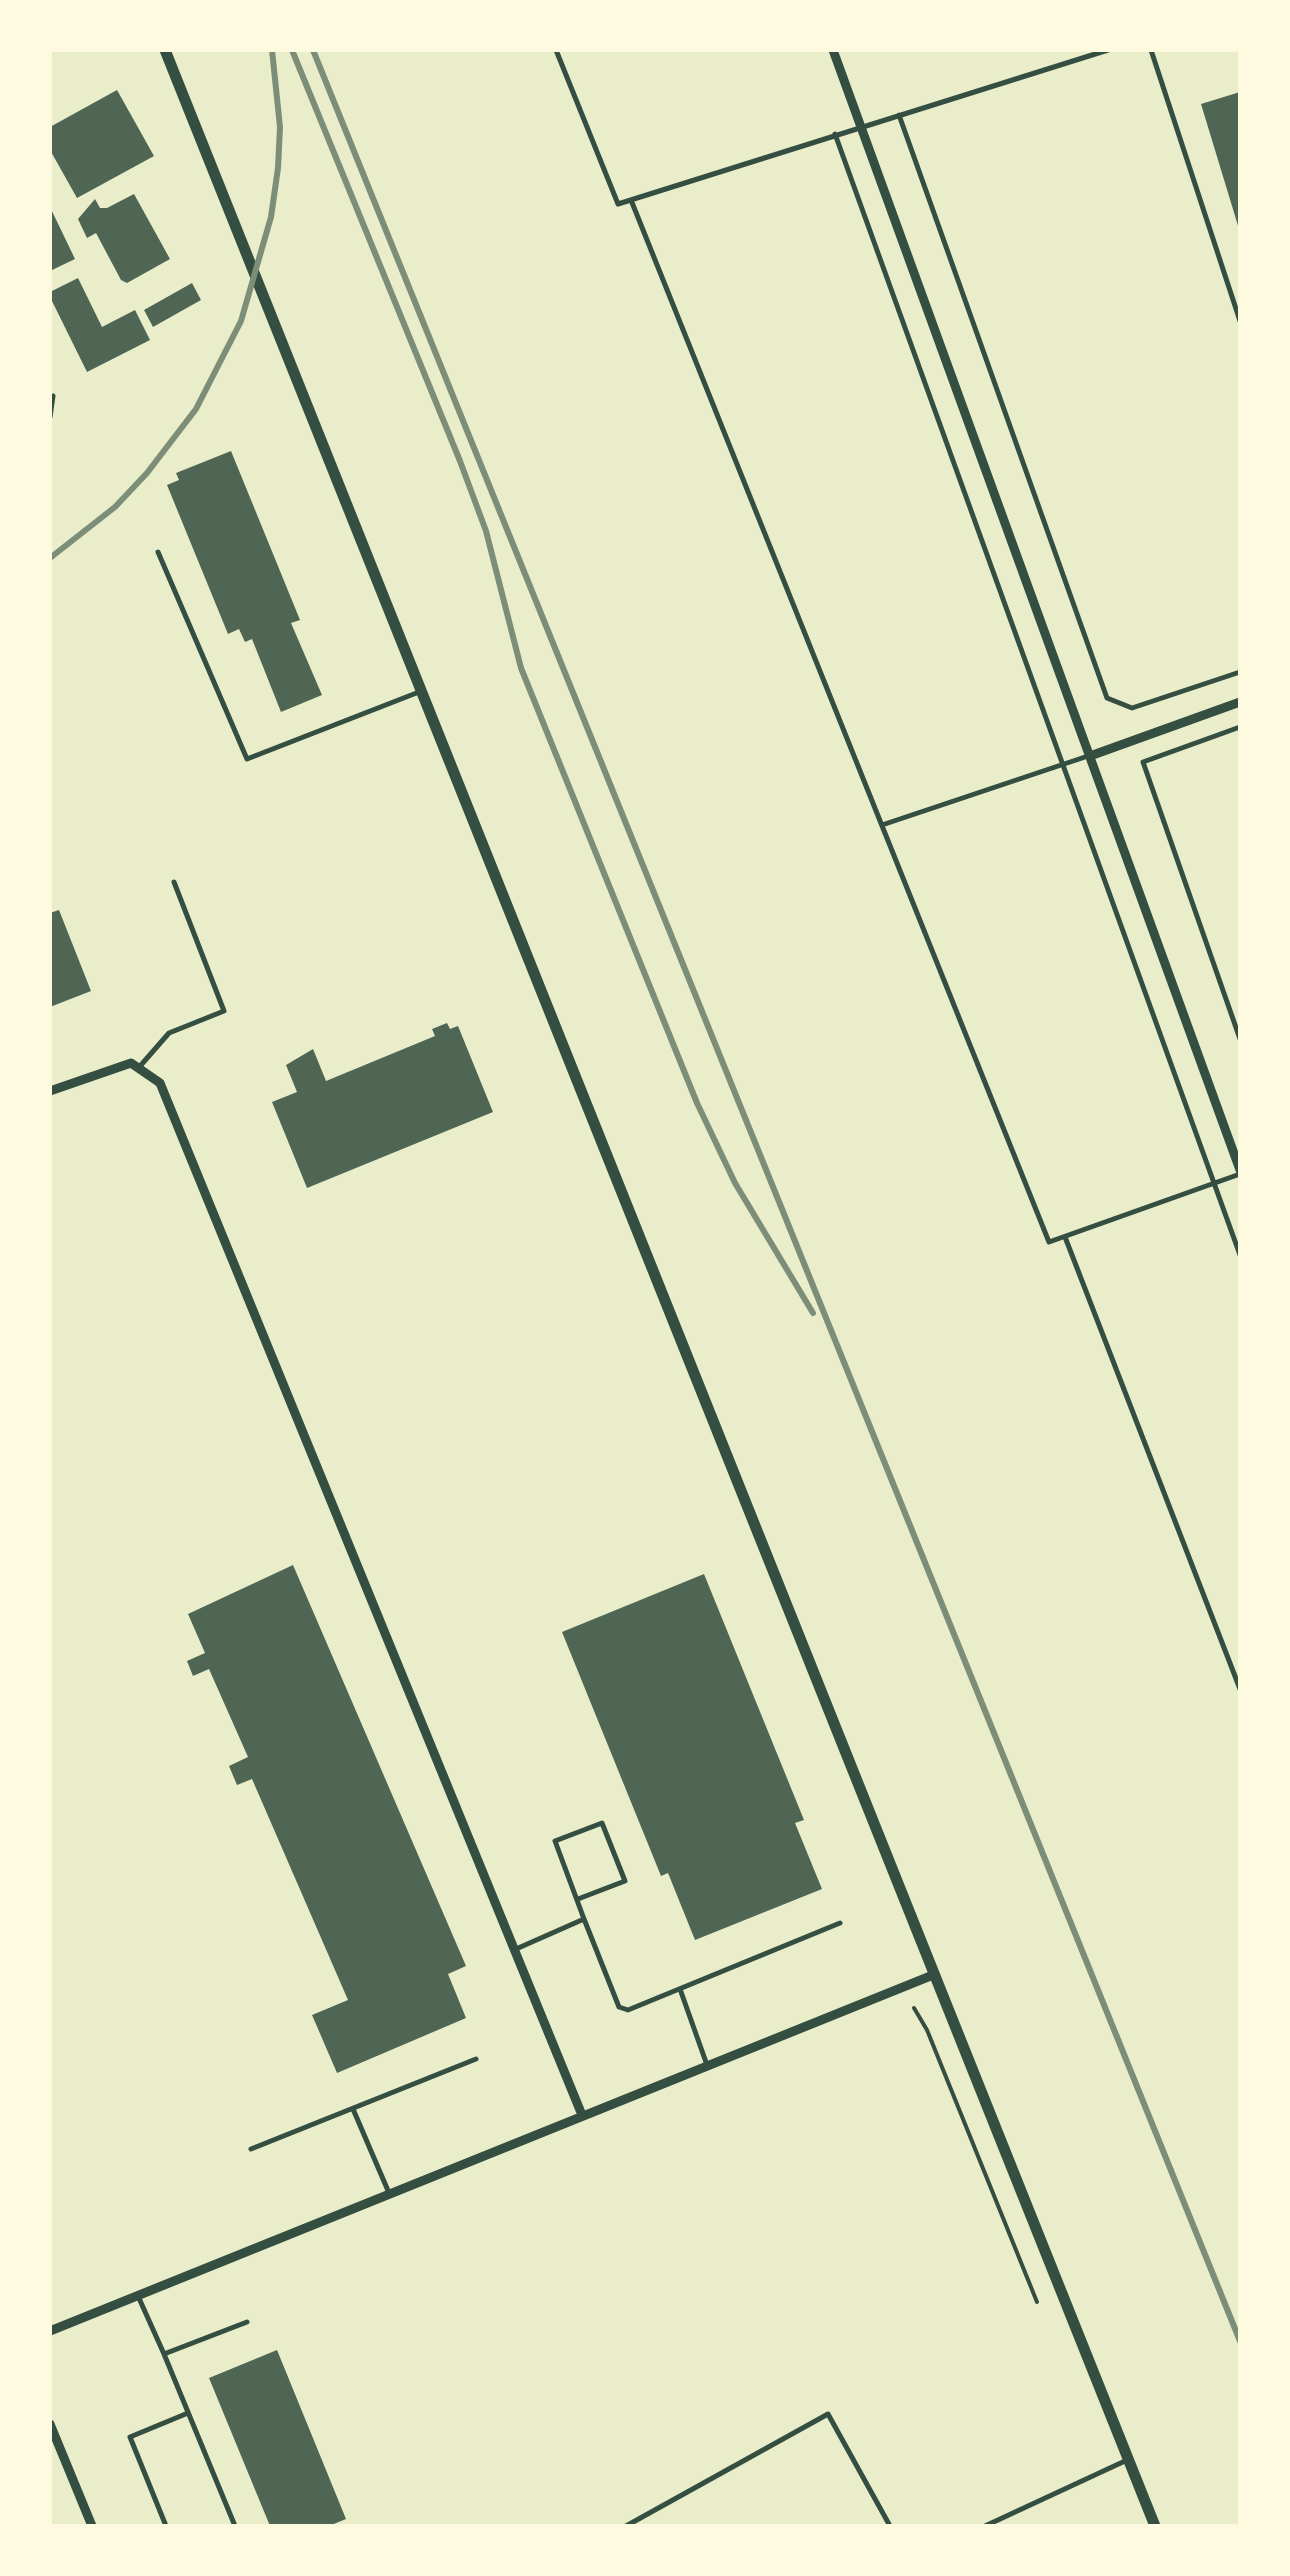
<!DOCTYPE html>
<style>
body{margin:0}
#map{position:relative;width:1290px;height:2576px;overflow:hidden;background:#e9edc9;font-family:"Noto Sans",sans-serif}
canvas{display:block}
.frame{position:absolute;inset:0;border:52px solid #fefae0;pointer-events:none}
</style>
<div id="map">
<canvas width="1290" height="2576"></canvas>
<div class="frame"></div>
</div>
<script>
const c = document.querySelector('canvas').getContext('2d');
c.lineJoin = 'round';
function paint(path, color) {
  c.fillStyle = color;
  c.fill(path, 'evenodd');
}
function poly(rows) {
  const path = new Path2D();
  for (const r of rows) {
    path.moveTo(r[0], r[1]);
    for (let i = 2; i < r.length; i += 2) path.lineTo(r[i], r[i + 1]);
  }
  return path;
}
function trace(path, color, width, dash) {
  c.strokeStyle = color;
  c.lineWidth = width;
  c.lineCap = dash ? 'butt' : 'round';
  c.setLineDash(dash || []);
  c.stroke(path);
}
paint(poly([
 [117,90,154,156,77,198,50,150,50,127],
 [1240,92,1240,229,1239,229,1201,104],
 [134,194,170,259,127,283,121,280,96,233,87,238,78,219,95,199,100,208,107,208],
 [50,207,75,259,50,271],
 [78,278,102,327,135,310,150,340,87,372,50,297,50,292],
 [192,283,201,300,153,327,144,310],
 [231,451,300,620,291,623,322,695,281,712,252,639,245,642,239,629,228,634,167,485,179,480,176,473],
 [59,910,91,991,50,1007,50,913],
 [447,1023,450,1029,458,1026,493,1112,307,1188,272,1102,297,1092,286,1065,313,1049,326,1081,435,1036,432,1029],
 [293,1565,466,1966,448,1974,466,2018,337,2073,312,2015,348,2000,252,1779,237,1785,229,1766,248,1757,209,1669,193,1676,187,1661,205,1653,188,1614],
 [704,1574,804,1820,795,1823,822,1889,695,1940,668,1873,661,1876,562,1632],
 [277,2350,346,2519,329,2526,270,2526,209,2378]
]), '#4f6655');
trace(poly([
 [914,2008,927,2030,1037,2302]
]), '#344e41', 4);
trace(poly([
 [556,50,618,204,1108,50],
 [1151,50,1240,321],
 [899,115,1107,698,1132,708,1240,672],
 [835,134,1240,1255],
 [631,200,1049,1242,1240,1174],
 [50,417,53,396],
 [158,552,247,759,419,692],
 [1240,727,1143,762,1240,1039],
 [882,825,1088,756],
 [141,1065,169,1033,224,1011,174,882],
 [1065,1237,1240,1689],
 [584,1919,619,2007,628,2010,840,1923],
 [516,1949,584,1919,555,1841,602,1823,625,1881,578,1899],
 [680,1989,707,2065],
 [353,2109,389,2193],
 [251,2149,476,2059],
 [138,2296,164,2354,247,2322],
 [164,2354,235,2526],
 [166,2526,130,2437,188,2413],
 [626,2526,828,2414,890,2526],
 [985,2526,1125,2461]
]), '#344e41', 5);
trace(poly([
 [833,50,1240,1170],
 [1090,756,1240,702],
 [50,1091,131,1063,160,1083,582,2115],
 [50,2331,933,1975],
 [50,2424,92,2526]
]), '#344e41', 9);
trace(poly([
 [165,50,1155,2526]
]), '#344e41', 11);
trace(poly([
 [292,50,460,461,486,531,521,668,697,1103,735,1183,813,1313],
 [313,50,1240,2341],
 [50,558,115,507,147,473,196,409,241,321,271,217,278,168,280,127,272,50]
]), '#7c8e77', 6);
</script>
